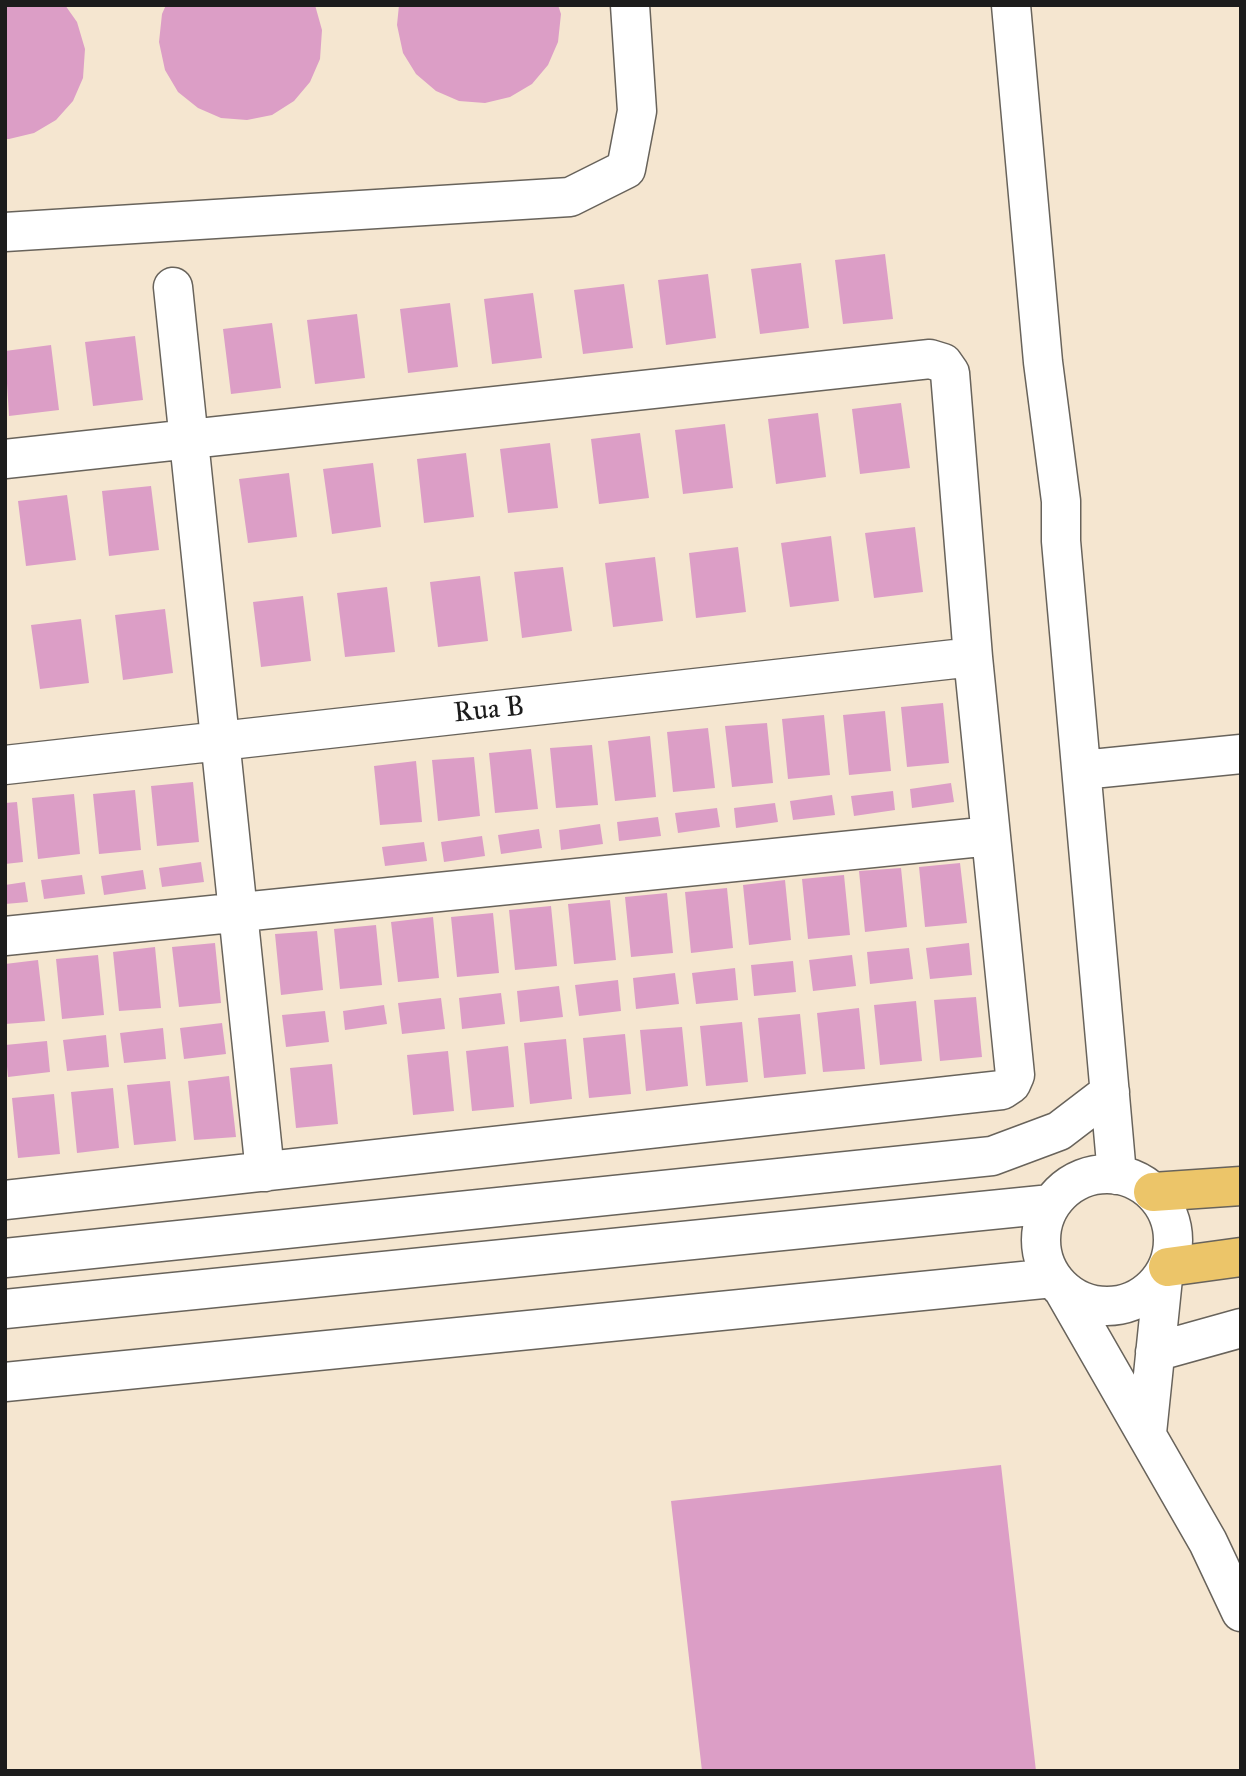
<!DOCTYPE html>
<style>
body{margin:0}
#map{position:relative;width:1246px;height:1776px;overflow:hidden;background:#f5e6d0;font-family:"IM FELL Great Primer",serif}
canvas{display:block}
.frame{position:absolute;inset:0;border:7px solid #1c1c1c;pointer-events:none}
</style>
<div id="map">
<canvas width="1246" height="1776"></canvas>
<div class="frame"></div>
</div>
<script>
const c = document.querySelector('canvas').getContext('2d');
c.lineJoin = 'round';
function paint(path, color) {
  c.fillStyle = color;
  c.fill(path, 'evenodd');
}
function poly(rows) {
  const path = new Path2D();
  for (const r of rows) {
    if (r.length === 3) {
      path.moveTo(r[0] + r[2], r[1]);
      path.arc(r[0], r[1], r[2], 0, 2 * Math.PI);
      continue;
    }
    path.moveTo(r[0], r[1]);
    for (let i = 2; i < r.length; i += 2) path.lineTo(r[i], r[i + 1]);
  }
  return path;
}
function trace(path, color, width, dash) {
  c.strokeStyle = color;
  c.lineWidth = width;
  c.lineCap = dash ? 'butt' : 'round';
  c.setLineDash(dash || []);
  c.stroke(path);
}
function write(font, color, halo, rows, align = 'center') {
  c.font = font + ' "IM FELL Great Primer",serif';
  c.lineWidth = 6;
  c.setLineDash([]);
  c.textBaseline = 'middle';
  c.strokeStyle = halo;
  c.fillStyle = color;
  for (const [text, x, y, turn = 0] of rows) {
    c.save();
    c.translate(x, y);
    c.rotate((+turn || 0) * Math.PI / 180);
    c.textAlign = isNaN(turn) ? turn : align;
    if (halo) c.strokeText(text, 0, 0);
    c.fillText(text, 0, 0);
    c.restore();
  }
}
paint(poly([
 [5,5,65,5,77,22,85,49,83,78,73,101,56,120,34,133,9,139,5,139],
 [166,5,315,5,322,30,320,59,310,82,294,101,272,115,247,120,221,118,198,108,178,92,165,70,159,42,162,14],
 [399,5,558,5,561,14,558,42,548,65,532,84,510,97,485,103,459,101,436,91,416,74,403,53,397,25],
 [885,254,893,319,843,324,835,260],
 [801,263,809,328,760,334,751,269],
 [708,274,716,338,666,345,658,280],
 [624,284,633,348,583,354,574,290],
 [533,293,542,358,492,364,484,299],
 [450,303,458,367,408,373,400,309],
 [357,314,365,378,315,384,307,320],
 [272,323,281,388,231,394,223,329],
 [135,336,143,400,93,406,85,342],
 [51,345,59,410,9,416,5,351],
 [901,403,910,468,860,474,852,409],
 [818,413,826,477,776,484,768,419],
 [725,424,733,488,683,494,675,430],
 [640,433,649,498,599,504,591,439],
 [550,443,558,508,508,513,500,449],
 [466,453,474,517,424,523,417,459],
 [373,463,381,527,332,534,323,469],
 [289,473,297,537,248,543,239,479],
 [151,486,159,550,109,556,102,491],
 [67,495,76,560,26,566,18,501],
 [915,527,923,592,874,598,865,533],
 [831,536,839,601,790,607,781,543],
 [738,547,746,612,696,618,689,553],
 [655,557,663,621,613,627,605,563],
 [563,567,572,631,522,638,514,572],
 [480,576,488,641,438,647,430,582],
 [387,587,395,652,345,657,337,593],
 [303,596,311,661,261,667,253,602],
 [165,609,173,673,123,680,115,615],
 [81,619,89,683,40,689,31,625],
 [943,703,949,763,907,767,901,707],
 [885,711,891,771,849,775,843,715],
 [824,715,830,775,788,779,782,719],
 [767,723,773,783,732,787,725,726],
 [708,728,715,788,673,792,667,732],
 [650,736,656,797,615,801,608,741],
 [592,745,598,805,556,808,550,748],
 [531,749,538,809,495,813,489,753],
 [474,757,480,816,438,821,432,760],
 [416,761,422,822,380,825,374,766],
 [193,782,199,842,157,846,151,786],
 [951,783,954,802,912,808,910,789],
 [135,790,141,850,99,854,93,794],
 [893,791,895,810,854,816,851,796],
 [74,794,80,854,38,859,32,798],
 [832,795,835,815,793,820,790,801],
 [17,802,23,862,5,864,5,803],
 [775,803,778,822,736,828,734,808],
 [717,808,720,827,678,833,675,813],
 [658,817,661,836,619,841,617,822],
 [600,824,603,844,561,850,559,830],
 [539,829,542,848,501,854,498,835],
 [482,836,485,856,444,862,441,842],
 [424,842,427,861,385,866,382,847],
 [201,862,204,882,162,887,159,868],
 [960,863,967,923,925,927,919,867],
 [901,868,907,927,865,932,859,871],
 [143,870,146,889,104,895,101,876],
 [82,875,85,894,44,899,41,880],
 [844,875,850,935,808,939,802,879],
 [785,880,791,940,749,945,743,885],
 [25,882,28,902,5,904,5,885],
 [727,888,733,948,691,953,685,892],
 [667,893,673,953,631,957,625,897],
 [610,900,616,960,574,964,568,904],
 [551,906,557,966,515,970,509,910],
 [493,913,499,973,457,977,451,917],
 [433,917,439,978,398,982,391,922],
 [376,925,382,985,340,989,334,929],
 [317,931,323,990,281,995,275,934],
 [215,943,221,1003,179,1007,172,947],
 [969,943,972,975,930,979,926,948],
 [155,947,161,1008,119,1011,113,952],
 [909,948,913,979,870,984,867,952],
 [98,955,104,1015,62,1019,56,959],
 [852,955,856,986,813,991,809,960],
 [38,960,45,1021,5,1024,5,964],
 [793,961,796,992,754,996,751,965],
 [735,968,738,1000,696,1004,692,973],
 [675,973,679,1004,636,1009,633,978],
 [618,980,621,1011,579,1016,575,985],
 [559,986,563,1017,520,1022,517,991],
 [501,993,505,1024,462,1029,459,998],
 [976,997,982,1057,940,1061,934,1000],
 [441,998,445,1029,402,1034,398,1003],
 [916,1001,922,1061,880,1065,874,1005],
 [384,1005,387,1024,345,1030,343,1011],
 [859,1008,865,1069,823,1072,817,1013],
 [325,1011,329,1042,286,1047,282,1015],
 [800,1014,806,1074,764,1078,758,1018],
 [742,1022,748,1082,706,1086,700,1026],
 [222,1023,226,1054,184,1059,180,1028],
 [682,1027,688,1086,646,1091,640,1030],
 [163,1028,166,1059,124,1063,120,1033],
 [625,1034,631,1094,589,1098,583,1038],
 [106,1035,109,1067,67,1071,63,1040],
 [566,1039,572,1099,530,1104,524,1043],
 [47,1041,50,1072,8,1077,5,1045],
 [508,1046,514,1107,472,1111,466,1051],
 [448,1051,454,1111,413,1115,407,1055],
 [332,1064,338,1124,296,1128,290,1068],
 [229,1076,236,1137,194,1140,188,1081],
 [170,1081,176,1141,134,1145,127,1085],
 [113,1088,119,1148,77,1153,71,1092],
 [54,1094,60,1154,18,1158,12,1098],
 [1001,1465,1036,1771,702,1771,671,1501]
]), '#dc9ec6');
const minor = poly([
 [1011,5,1043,362,1061,501,1061,541,1117,1175],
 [5,232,570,197,626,169,637,111,630,5],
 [173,287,265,1172],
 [5,459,930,359,943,363,950,373,973,657,1015,1075,1011,1084,1002,1090,5,1200],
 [5,765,973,657],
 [1082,770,1241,754],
 [5,936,991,836],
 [1107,1240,66],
 [5,1258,992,1156,1059,1131,1110,1092],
 [1064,1291,1208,1542,1241,1612],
 [5,1309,1051,1204],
 [1155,1352,1241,1328],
 [5,1382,1053,1278],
 [1147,1433,1163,1278]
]);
const major = poly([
 [1153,1192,1241,1186],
 [1168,1267,1241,1257]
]);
trace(minor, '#68635b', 41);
trace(major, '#68635b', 41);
trace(minor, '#fff', 38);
trace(major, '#ecc569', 38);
write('28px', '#1c1c1c', '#fff', [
 ["Rua B",489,711,-6]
]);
</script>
